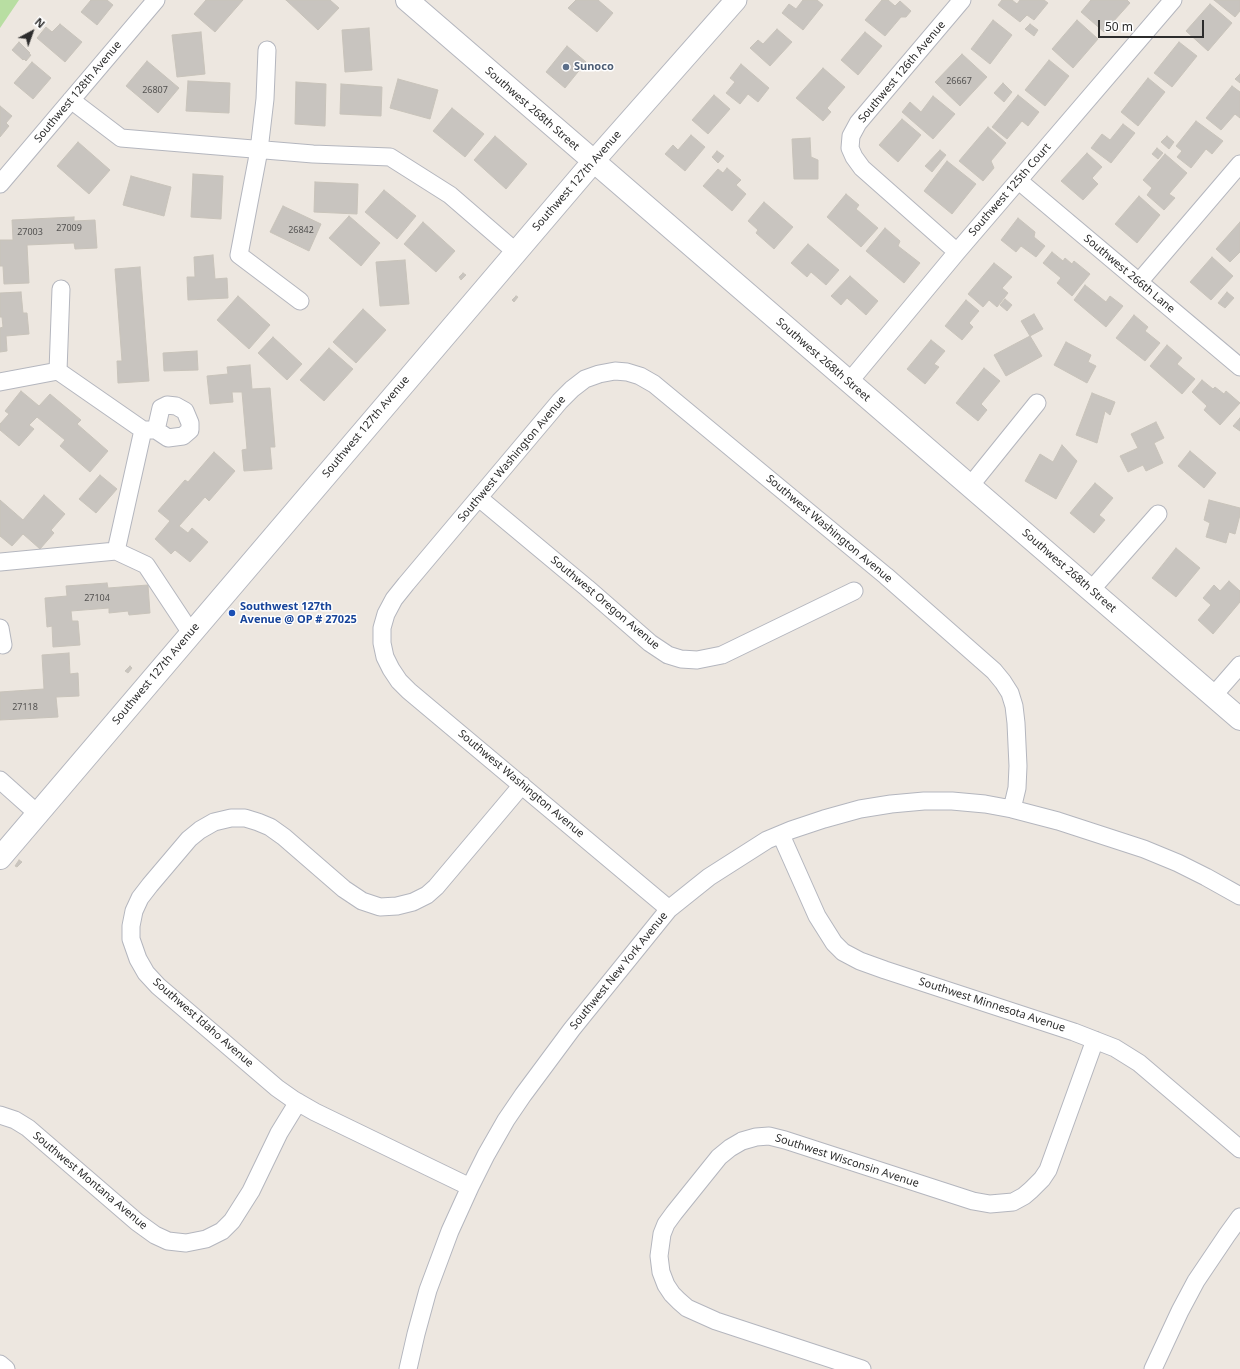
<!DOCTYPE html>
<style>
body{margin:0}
#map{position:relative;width:1240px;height:1369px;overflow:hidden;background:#ede7e0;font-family:"Noto Sans",sans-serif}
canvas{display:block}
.north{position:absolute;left:12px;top:12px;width:40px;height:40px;-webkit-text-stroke:3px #fff;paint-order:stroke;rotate:41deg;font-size:11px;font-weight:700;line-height:16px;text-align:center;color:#2c2c2c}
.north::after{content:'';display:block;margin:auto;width:14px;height:18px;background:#2c2c2c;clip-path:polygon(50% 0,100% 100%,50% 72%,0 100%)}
.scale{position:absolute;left:1098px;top:20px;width:106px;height:18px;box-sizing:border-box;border:2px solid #2c2c2c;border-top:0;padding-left:5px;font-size:12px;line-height:14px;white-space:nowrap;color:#2c2c2c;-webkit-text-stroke:3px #fff;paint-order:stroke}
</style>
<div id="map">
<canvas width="1240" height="1369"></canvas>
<div class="north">N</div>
<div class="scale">50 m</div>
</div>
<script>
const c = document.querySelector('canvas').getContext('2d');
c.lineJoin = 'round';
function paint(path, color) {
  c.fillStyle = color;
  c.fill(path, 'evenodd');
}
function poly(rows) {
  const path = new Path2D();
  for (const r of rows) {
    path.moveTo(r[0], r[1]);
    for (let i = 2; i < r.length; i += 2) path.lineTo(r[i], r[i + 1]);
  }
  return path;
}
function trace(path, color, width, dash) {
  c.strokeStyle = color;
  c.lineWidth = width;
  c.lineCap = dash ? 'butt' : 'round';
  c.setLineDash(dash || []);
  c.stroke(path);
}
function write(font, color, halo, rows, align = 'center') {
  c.font = font + ' "Noto Sans",sans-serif';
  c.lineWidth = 3;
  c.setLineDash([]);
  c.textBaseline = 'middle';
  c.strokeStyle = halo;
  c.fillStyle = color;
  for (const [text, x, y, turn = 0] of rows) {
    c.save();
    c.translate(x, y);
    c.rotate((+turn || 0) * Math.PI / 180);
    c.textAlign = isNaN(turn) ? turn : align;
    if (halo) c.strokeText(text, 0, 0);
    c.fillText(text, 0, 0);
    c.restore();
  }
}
paint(poly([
 [0,0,19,0,0,28]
]), '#b8dea2');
const building = poly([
 [91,0,107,0,113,5,97,25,81,12,91,0],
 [206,0,243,0,215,32,194,14,206,0],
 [286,0,330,0,339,8,318,30,286,0],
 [576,0,598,0,613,13,597,32,568,8,576,0],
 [803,0,817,0,823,5,803,30,782,13,789,4,796,9,803,0],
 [882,0,888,0,895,6,900,1,911,11,906,17,901,17,885,36,865,20,882,0],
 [1002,0,1012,0,1017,4,1020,0,1044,0,1048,3,1034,20,1027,15,1020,22,998,5,1002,0],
 [1091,0,1127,0,1130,3,1104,32,1081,12,1091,0],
 [1214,0,1240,0,1240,11,1235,17,1214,0],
 [1210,4,1232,23,1208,51,1186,31,1210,4],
 [993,20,1012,35,990,64,971,49,993,20],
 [1077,20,1098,39,1073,68,1052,49,1077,20],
 [60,24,82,42,65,62,37,38,46,27,52,32,60,24],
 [1030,24,1038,30,1034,36,1025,29,1030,24],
 [369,28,372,70,345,72,342,30,369,28],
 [777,29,792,42,770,66,750,48,758,40,763,44,777,29],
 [201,32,205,74,177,77,172,35,201,32],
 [865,32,882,46,858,75,841,60,865,32],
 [19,42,30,53,29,54,31,55,26,61,24,59,23,60,12,50,19,42],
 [1179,42,1197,56,1172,87,1154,73,1179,42],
 [567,46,586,62,565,88,546,72,567,46],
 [962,54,987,77,960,106,935,82,962,54],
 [1049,60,1069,76,1045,106,1025,90,1049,60],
 [147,61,179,88,158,113,126,86,147,61],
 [32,62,51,78,33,99,14,83,32,62],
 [741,64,769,88,758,102,748,94,740,104,726,93,735,82,730,78,741,64],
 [823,68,845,87,827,108,831,112,823,121,796,98,823,68],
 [1240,74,1240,83,1235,79,1240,74],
 [1148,78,1165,92,1138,126,1121,112,1148,78],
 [398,79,438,90,430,119,390,108,398,79],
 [188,81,230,83,229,113,186,111,188,81],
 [296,82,326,84,325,126,295,124,296,82],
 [1003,83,1012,92,1004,102,994,93,1003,83],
 [341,84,382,87,381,116,340,114,341,84],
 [1232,86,1240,92,1240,118,1235,114,1221,130,1206,118,1232,86],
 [714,95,730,109,708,134,692,120,714,95],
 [1018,95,1039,112,1028,126,1022,121,1007,139,992,127,1018,95],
 [933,96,955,114,933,139,902,112,910,102,921,112,933,96],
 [0,106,12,116,6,123,9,126,0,137,0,106],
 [452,108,484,134,465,157,433,131,452,108],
 [902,119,921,135,898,162,879,145,902,119],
 [1196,121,1223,141,1212,154,1206,149,1191,168,1177,157,1182,151,1176,146,1196,121],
 [1123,124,1135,133,1111,163,1091,148,1102,134,1110,140,1123,124],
 [988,127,1006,143,991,161,994,168,983,181,959,161,988,127],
 [691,135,705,147,685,171,665,154,673,145,678,150,691,135],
 [495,136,527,164,506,189,474,160,495,136],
 [1167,136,1174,142,1169,149,1161,142,1167,136],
 [810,138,811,157,818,160,818,179,794,179,792,139,810,138],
 [78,142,110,170,89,194,57,166,78,142],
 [1157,148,1163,153,1158,159,1152,154,1157,148],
 [940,150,946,155,932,172,925,166,940,150],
 [717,151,724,156,718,163,712,157,717,151],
 [1087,153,1102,167,1092,178,1098,184,1083,200,1061,181,1087,153],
 [1165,154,1187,173,1169,194,1175,198,1164,210,1147,195,1152,188,1143,180,1165,154],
 [947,161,976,184,952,214,924,191,947,161],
 [727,168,741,180,736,185,746,194,732,211,703,186,718,169,723,173,727,168],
 [193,174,223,176,221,219,191,217,193,174],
 [131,176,171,187,164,216,123,205,131,176],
 [315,182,358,184,357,214,314,212,315,182],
 [384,190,416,216,397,239,365,212,384,190],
 [846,194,859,205,856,209,878,228,861,247,827,217,846,194],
 [1139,196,1160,215,1137,243,1115,224,1139,196],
 [764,202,793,227,774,249,756,233,758,230,748,221,764,202],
 [283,206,321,224,309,251,270,232,283,206],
 [349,216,380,243,361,266,329,238,349,216],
 [74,217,74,221,95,220,97,248,75,249,74,243,27,245,29,283,4,284,3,266,0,266,0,240,13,240,12,220,74,217],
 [1018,218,1035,232,1034,237,1045,246,1036,257,1021,246,1016,252,1001,240,1018,218],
 [423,222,455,251,436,272,404,244,423,222],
 [1240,222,1240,252,1230,262,1216,249,1240,222],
 [885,228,900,241,898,246,920,263,904,283,866,251,885,228],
 [808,244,839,270,826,285,811,272,807,277,791,263,808,244],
 [1052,252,1063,261,1065,258,1072,264,1074,261,1090,274,1072,296,1057,283,1061,278,1043,263,1052,252],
 [213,255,215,279,227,278,228,298,188,300,187,277,195,277,194,257,213,255],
 [1212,257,1233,276,1211,300,1190,282,1212,257],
 [405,260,409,304,380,306,376,262,405,260],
 [994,263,1012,277,1002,288,1008,293,997,307,989,300,983,307,968,294,994,263],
 [140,267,149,381,118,383,117,361,122,361,115,269,140,267],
 [463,273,466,275,461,280,459,277,463,273],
 [850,276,878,301,866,315,847,298,841,305,831,296,850,276],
 [1085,285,1106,302,1110,296,1123,306,1106,327,1074,300,1085,285],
 [21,292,23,313,27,313,29,334,6,336,7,351,0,352,0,328,3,327,2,317,0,317,0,293,21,292],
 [1227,292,1234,298,1225,308,1218,303,1227,292],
 [238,296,270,325,249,349,217,320,238,296],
 [516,296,518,297,514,302,512,300,516,296],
 [1005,299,1012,305,1007,311,1000,305,1005,299],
 [966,300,979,311,969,323,973,327,962,340,945,326,966,300],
 [363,309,386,330,356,363,333,342,363,309],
 [1034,314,1043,329,1030,336,1021,321,1034,314],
 [1134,315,1148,327,1145,331,1160,343,1145,361,1116,338,1134,315],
 [1030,336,1042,356,1006,376,994,355,1030,336],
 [273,337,302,364,287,380,258,353,273,337],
 [931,340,945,351,934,364,939,367,925,384,907,369,931,340],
 [1066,342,1091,355,1088,362,1096,366,1087,383,1054,365,1066,342],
 [1167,345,1182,358,1177,364,1195,379,1182,394,1150,366,1167,345],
 [329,348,353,369,324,401,300,380,329,348],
 [197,351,198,370,164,371,163,353,197,351],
 [250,365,252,389,270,388,275,447,270,447,272,469,244,471,242,450,247,449,242,392,232,392,233,402,210,404,207,376,228,374,227,367,250,365],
 [984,368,1000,381,981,404,987,410,978,421,956,403,984,368],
 [1202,380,1213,389,1215,387,1224,394,1226,391,1240,403,1220,425,1204,410,1207,406,1192,392,1202,380],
 [21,391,39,406,50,394,81,420,77,424,108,451,90,472,60,446,65,440,37,417,29,425,34,429,19,446,0,430,0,424,9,414,5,411,21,391],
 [1092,393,1115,402,1110,415,1105,411,1097,443,1076,435,1092,393],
 [1240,418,1240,431,1233,426,1240,418],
 [1156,422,1164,438,1154,443,1163,463,1146,471,1143,465,1128,472,1120,456,1138,448,1131,434,1156,422],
 [1062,445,1077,461,1056,499,1025,481,1040,454,1053,462,1062,445],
 [1190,451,1216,473,1204,488,1178,466,1190,451],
 [214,452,235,471,209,501,205,497,179,526,188,533,192,528,208,542,190,562,175,550,171,554,155,539,170,521,158,511,185,480,188,482,214,452],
 [100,475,117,489,96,513,79,499,100,475],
 [1095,483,1113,498,1099,515,1105,520,1094,533,1070,513,1095,483],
 [44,495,65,514,51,530,54,533,40,549,23,534,12,546,0,536,0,500,23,520,44,495],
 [1209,500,1240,508,1240,515,1235,534,1229,532,1226,543,1206,537,1210,523,1204,520,1209,500],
 [1176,548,1200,568,1176,597,1152,578,1176,548],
 [1229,581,1240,591,1240,602,1213,634,1198,620,1211,605,1203,598,1214,585,1220,591,1229,581],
 [107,583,108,588,148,585,150,613,129,615,128,611,109,613,109,608,71,611,72,621,78,621,80,645,53,647,52,626,47,627,45,598,67,596,66,586,107,583],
 [234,609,236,611,232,616,230,615,234,609],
 [69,653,70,674,78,673,79,696,56,697,58,717,0,720,0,692,44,689,42,655,69,653],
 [130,666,132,668,128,673,125,671,130,666],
 [19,860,22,862,17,867,15,866,19,860]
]);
paint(building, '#c8c4bf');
trace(building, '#c8c3ba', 1);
const minor = poly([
 [267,50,265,99,259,150,239,255,300,301],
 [71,100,121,138,313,154,390,157,450,195,516,252],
 [1019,181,1240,367],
 [0,184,156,0],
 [957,252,862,168,854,157,850,148,851,136,858,123,962,0],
 [1139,282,1240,164],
 [58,371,61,289],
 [0,382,58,371,143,430],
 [849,382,957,252,1173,0],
 [970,486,1037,403],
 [479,498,587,588,650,643,668,655,681,659,697,660,722,655,854,591],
 [116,551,143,430,156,430,168,438,183,436,190,430,190,423,185,411,176,406,167,405,161,408,156,430],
 [0,562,116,551,146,565,191,633],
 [1091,590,1158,514],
 [0,628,3,645],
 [1213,696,1240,665],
 [0,780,38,814],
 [781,835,817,916,834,943,843,952,860,961,885,970,1074,1032,1115,1048,1139,1063,1240,1149],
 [669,909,409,691,399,681,391,669,385,657,382,643,382,628,386,614,394,599,406,584,560,401,572,389,585,379,599,374,615,371,627,372,640,376,654,384,886,576,994,671,1003,682,1010,693,1014,706,1016,723,1018,766,1017,788,1012,809],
 [0,1115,15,1120,28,1128,137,1222,155,1235,168,1241,186,1243,206,1239,222,1231,232,1221,251,1191,279,1133,298,1102],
 [470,1187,315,1112,294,1100,277,1088,158,986,146,973,138,959,131,939,131,926,134,911,140,898,150,885,189,839,200,830,214,822,231,818,245,818,258,822,270,827,284,837,344,889,362,901,380,907,397,906,413,902,427,895,436,887,522,785],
 [0,1364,6,1369],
 [408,1369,416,1334,428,1290,450,1231,470,1187,486,1155,506,1120,523,1095,572,1029,669,909,709,877,767,840,791,830,824,819,860,809,891,804,924,801,952,801,985,804,1012,809,1058,821,1144,849,1178,863,1206,877,1240,896],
 [862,1369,716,1321,687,1308,679,1301,672,1294,666,1285,661,1272,659,1256,662,1234,666,1224,674,1213,719,1157,730,1148,742,1141,756,1137,769,1136,785,1140,973,1201,990,1204,1013,1202,1024,1196,1031,1190,1042,1179,1048,1170,1095,1040],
 [1153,1369,1180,1311,1196,1281,1227,1235,1240,1217]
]);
const tertiary = poly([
 [593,162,736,0]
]);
const secondary = poly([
 [407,0,1240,719],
 [0,858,593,162]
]);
trace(minor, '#b4b6be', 19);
trace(tertiary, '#b4b6be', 23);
trace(secondary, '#b4b6be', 24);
trace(minor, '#fff', 17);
trace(tertiary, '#fff', 21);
trace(secondary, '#fff', 22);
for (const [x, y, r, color] of [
 [566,67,4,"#5c6f8a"],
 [232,613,4,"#1a4fb4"]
]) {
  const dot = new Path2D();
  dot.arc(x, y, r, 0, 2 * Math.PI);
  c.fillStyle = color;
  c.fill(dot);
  trace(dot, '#fff', 1.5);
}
write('9px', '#535251', null, [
 ["26667",959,81],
 ["26807",155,90],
 ["27009",69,228],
 ["26842",301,230],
 ["27003",30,232],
 ["27104",97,598],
 ["27118",25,707]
]);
write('bold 11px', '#4e5e75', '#fff', [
 ["Sunoco",574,67]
], 'left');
write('11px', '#2c2c2c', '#fff', [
 ["Southwest 126th Avenue",902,72,-50],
 ["Southwest 128th Avenue",78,92,-50],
 ["Southwest 268th Street",532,109,41],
 ["Southwest 127th Avenue",577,181,-49],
 ["Southwest 125th Court",1010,190,-49],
 ["Southwest 266th Lane",1129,274,40],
 ["Southwest 268th Street",823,360,41],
 ["Southwest 127th Avenue",366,427,-50],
 ["Southwest Washington Avenue",512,459,-50],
 ["Southwest Washington Avenue",829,529,40],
 ["Southwest 268th Street",1069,571,41],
 ["Southwest Oregon Avenue",605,603,40],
 ["Southwest 127th Avenue",156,674,-50],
 ["Southwest Washington Avenue",521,784,40],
 ["Southwest New York Avenue",619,971,-51],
 ["Southwest Minnesota Avenue",992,1005,18],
 ["Southwest Idaho Avenue",203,1023,41],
 ["Southwest Wisconsin Avenue",847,1161,18],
 ["Southwest Montana Avenue",90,1181,40]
]);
write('bold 11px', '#164399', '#fff', [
 ["Southwest 127th",240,607],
 ["Avenue @ OP # 27025",240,620]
], 'left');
</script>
